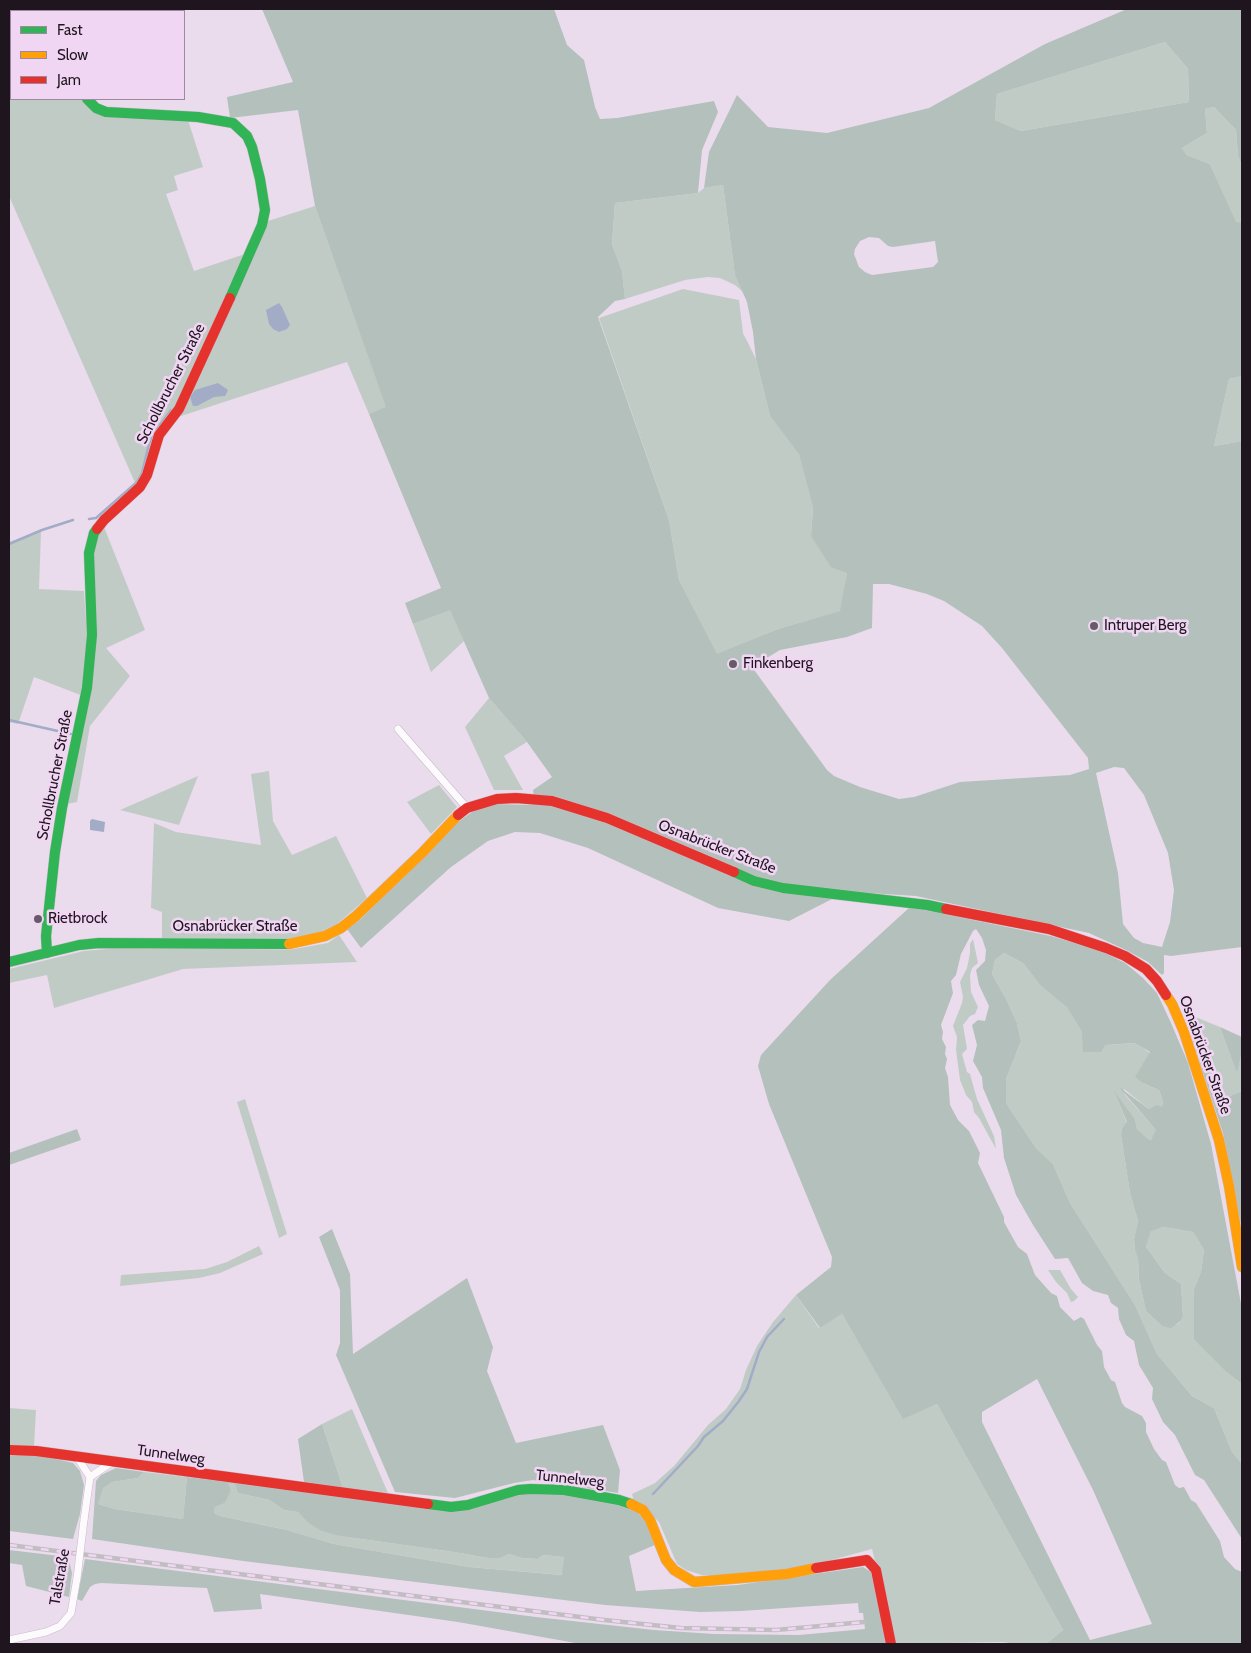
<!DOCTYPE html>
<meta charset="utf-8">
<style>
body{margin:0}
#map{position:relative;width:1251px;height:1653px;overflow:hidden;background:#ebdced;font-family:Cabin,sans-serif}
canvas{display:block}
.frame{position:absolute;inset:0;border:10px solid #1e151f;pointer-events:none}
.legend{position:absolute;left:10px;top:10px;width:175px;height:90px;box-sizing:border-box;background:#f1d6f3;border:1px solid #9d899e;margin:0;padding:6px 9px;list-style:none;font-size:15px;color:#1e151f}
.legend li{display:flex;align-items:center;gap:10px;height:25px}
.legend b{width:25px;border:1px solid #9d899e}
</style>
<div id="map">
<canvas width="1251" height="1653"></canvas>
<div class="frame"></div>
<ul class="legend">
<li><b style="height:6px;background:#30b455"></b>Fast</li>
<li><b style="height:6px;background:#ff9f0a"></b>Slow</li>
<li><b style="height:6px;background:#e5322d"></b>Jam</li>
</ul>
</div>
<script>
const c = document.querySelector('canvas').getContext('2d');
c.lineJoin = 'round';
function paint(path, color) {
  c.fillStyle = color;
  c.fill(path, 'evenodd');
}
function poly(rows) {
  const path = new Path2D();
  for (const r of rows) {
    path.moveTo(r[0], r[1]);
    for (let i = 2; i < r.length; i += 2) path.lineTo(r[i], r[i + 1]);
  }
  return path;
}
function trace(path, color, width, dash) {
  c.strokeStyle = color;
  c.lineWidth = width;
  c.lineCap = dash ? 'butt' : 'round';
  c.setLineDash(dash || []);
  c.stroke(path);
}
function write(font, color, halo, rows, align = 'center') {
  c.font = font + ' Cabin,sans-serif';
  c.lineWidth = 5;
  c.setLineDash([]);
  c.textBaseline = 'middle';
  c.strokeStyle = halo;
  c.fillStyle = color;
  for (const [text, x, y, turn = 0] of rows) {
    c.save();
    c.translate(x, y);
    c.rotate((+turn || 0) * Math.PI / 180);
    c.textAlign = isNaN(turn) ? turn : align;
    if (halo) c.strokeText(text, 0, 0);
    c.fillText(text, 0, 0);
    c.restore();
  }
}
paint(poly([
 [1165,42,1188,69,1189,102,1021,131,995,120,997,94],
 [11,89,11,99,83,99,92,111,104,116,120,118,188,120,203,167,174,176,178,190,166,194,194,271,245,254,176,407,155,432,143,473,136,485,9,196,9,90],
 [1214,107,1236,130,1238,156,1242,166,1242,223,1236,223,1210,164,1185,155,1182,148,1207,133,1205,109],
 [723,185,735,275,743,292,735,285,720,278,708,277,685,280,625,299,622,271,612,244,615,203,698,193,704,188],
 [315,206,387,408,369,414,347,362,178,417,200,374,268,221],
 [683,289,739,300,743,333,756,359,770,416,799,453,813,508,811,536,847,573,841,611,778,629,717,655,679,580,669,520,599,318],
 [1242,376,1242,441,1214,446,1229,379],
 [104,527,145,630,106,648,130,676,90,726,77,802,67,804,91,692,93,554,98,535],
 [41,531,39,589,84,591,87,637,83,696,34,677,18,724,9,722,9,542],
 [450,609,464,641,431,672,413,624],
 [489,698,527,742,504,756,523,790,494,790,465,727],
 [269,771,273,821,292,855,336,836,367,898,337,924,314,935,289,940,162,938,162,912,151,908,154,823,176,832,261,845,251,774],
 [198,776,179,825,120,810],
 [439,785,457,807,431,834,407,802],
 [339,935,357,962,183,969,54,1008,47,975,9,983,9,969,84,951,129,947,288,950,328,943],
 [973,939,978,963,972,968,970,975,971,992,978,1007,975,1014,970,1016,963,1025,967,1049,962,1054,967,1072,970,1074,977,1099,994,1136,996,1149,979,1118,974,1112,972,1102,966,1095,960,1080,956,1050,957,1037,953,1026,962,1003,963,997,960,982,967,968,970,953,970,944],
 [1004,953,1023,963,1040,985,1067,1006,1082,1032,1105,1045,1136,1043,1150,1053,1143,1083,1159,1090,1163,1102,1162,1108,1149,1109,1124,1089,1125,1095,1157,1131,1151,1140,1147,1138,1137,1129,1135,1119,1115,1093,1127,1123,1122,1128,1121,1135,1130,1193,1138,1221,1134,1239,1135,1250,1138,1257,1139,1280,1146,1311,1162,1326,1178,1324,1181,1321,1183,1316,1181,1284,1165,1273,1146,1247,1151,1230,1163,1227,1193,1232,1204,1250,1201,1272,1194,1289,1208,1353,1225,1371,1242,1384,1242,1464,1232,1452,1214,1408,1192,1396,1157,1354,1135,1305,1070,1203,1053,1164,1036,1148,1006,1103,1006,1079,1021,1041,1017,1023,1006,999,992,974,995,960],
 [1188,1014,1220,1027,1237,1072,1242,1052,1242,1091,1225,1098,1217,1096],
 [245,1099,287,1234,279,1238,237,1102],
 [259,1246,263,1254,220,1273,199,1278,120,1286,121,1275,205,1269,227,1262],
 [1048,1270,1060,1270,1071,1289,1078,1297,1074,1301,1071,1302,1067,1293,1056,1282],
 [796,1295,819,1328,842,1314,903,1418,937,1404,1063,1630,1046,1644,1015,1644,1003,1642,895,1644,872,1549,810,1566,737,1576,702,1575,686,1570,677,1564,659,1522,644,1507,634,1501,632,1494,655,1483,674,1466,708,1425,726,1409,740,1389,746,1370,757,1346,773,1322],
 [9,1408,36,1410,34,1447,9,1447],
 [352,1409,388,1493,343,1488,322,1424],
 [144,1472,187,1477,183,1519,115,1509,98,1504,102,1488,112,1482,138,1478],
 [228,1482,234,1483,238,1493,269,1500,284,1510,298,1512,307,1522,340,1536,454,1552,488,1558,499,1558,509,1554,522,1558,538,1559,543,1555,564,1557,563,1575,469,1567,386,1553,334,1544,287,1530,220,1516,214,1513,215,1507,225,1503,231,1490]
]), '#c1cbc6');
paint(poly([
 [262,9,554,9,567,45,584,60,595,107,600,119,617,118,714,101,718,112,702,150,698,193,615,203,612,244,622,271,625,299,615,301,598,317,669,520,679,580,717,654,778,629,840,611,847,573,831,567,811,536,813,508,799,454,770,416,756,359,753,332,747,302,735,275,723,185,704,188,709,152,737,95,768,127,827,133,929,108,1045,44,1127,9,1242,9,1242,166,1238,156,1236,130,1214,107,1205,109,1207,133,1182,148,1186,155,1210,164,1236,222,1242,223,1242,376,1229,379,1214,446,1242,441,1242,947,1171,956,1164,955,1164,973,1162,975,1148,962,1128,951,1089,933,916,896,853,892,834,898,789,921,718,908,588,848,540,833,515,832,488,841,451,867,361,948,347,929,361,919,454,825,472,812,495,804,535,805,533,790,552,777,527,742,489,698,450,610,413,624,405,603,441,588,369,414,386,407,315,206,298,110,230,118,227,97,293,82],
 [1165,42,1188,69,1189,102,1021,131,995,120,997,94],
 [869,237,879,238,888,246,893,247,935,241,938,262,933,267,872,275,865,272,859,267,854,254,855,249,860,241],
 [873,584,889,584,927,594,944,601,982,626,1002,648,1088,758,1089,769,1070,775,960,782,914,797,899,799,860,787,834,776,827,770,752,667,780,650,847,637,872,628],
 [1114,767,1124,768,1144,795,1168,853,1174,890,1170,922,1162,947,1143,943,1134,938,1123,924,1118,873,1096,773],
 [910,907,1051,936,1099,950,1125,963,1143,978,1157,993,1171,1023,1188,1063,1211,1144,1242,1309,1242,1384,1225,1371,1194,1339,1194,1289,1201,1272,1204,1250,1193,1232,1163,1227,1151,1231,1146,1247,1165,1273,1181,1284,1183,1316,1181,1321,1171,1328,1162,1326,1146,1311,1139,1280,1138,1258,1135,1250,1134,1239,1138,1221,1130,1193,1121,1135,1122,1128,1127,1122,1114,1091,1135,1119,1137,1129,1147,1138,1151,1140,1156,1130,1119,1087,1149,1109,1157,1105,1162,1107,1163,1102,1159,1090,1143,1083,1135,1077,1150,1052,1135,1043,1105,1045,1101,1052,1083,1052,1082,1032,1067,1007,1040,985,1023,963,1004,953,995,960,992,974,1006,999,1017,1023,1021,1041,1006,1079,1006,1103,1036,1148,1053,1164,1070,1203,1135,1305,1157,1354,1192,1396,1214,1408,1232,1452,1242,1464,1242,1539,1204,1480,1195,1475,1175,1435,1163,1422,1152,1399,1153,1388,1139,1365,1134,1341,1126,1335,1119,1319,1118,1308,1111,1303,1108,1295,1093,1291,1082,1283,1068,1258,1055,1259,1033,1225,1016,1195,1004,1158,1001,1130,983,1088,982,1077,973,1061,977,1045,972,1025,978,1020,985,1021,989,1006,979,985,976,970,985,961,986,950,982,938,976,929,973,931,961,954,956,975,951,981,953,993,941,1025,943,1032,942,1039,946,1047,945,1054,947,1059,945,1068,948,1077,950,1105,958,1120,969,1131,980,1153,978,1163,1004,1217,1004,1222,1009,1231,1018,1247,1027,1254,1035,1275,1051,1293,1057,1296,1060,1307,1074,1321,1081,1317,1084,1319,1097,1345,1102,1351,1104,1367,1111,1380,1115,1382,1122,1403,1125,1407,1142,1416,1146,1423,1146,1432,1154,1449,1162,1460,1166,1462,1175,1485,1179,1488,1184,1487,1191,1500,1196,1503,1220,1541,1224,1557,1235,1569,1242,1572,1242,1644,1046,1644,1063,1630,937,1404,903,1419,842,1314,820,1328,796,1295,831,1267,832,1257,769,1104,758,1066,761,1055,830,980],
 [1037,1379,1093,1490,1152,1624,1090,1640,982,1422,982,1412],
 [1188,1014,1217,1096,1225,1098,1242,1091,1242,1230,1223,1133,1184,1015],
 [1220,1027,1242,1037,1242,1052,1237,1073],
 [77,1129,81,1140,9,1165,9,1153],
 [332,1229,350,1274,353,1354,467,1278,493,1347,487,1371,516,1443,603,1425,620,1470,618,1493,533,1480,514,1483,455,1498,395,1492,336,1355,340,1343,340,1290,319,1237],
 [322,1424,343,1488,304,1482,298,1439],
 [40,1455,73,1463,80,1471,84,1485,80,1514,73,1539,9,1531,9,1456],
 [116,1468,144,1472,138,1478,112,1482,103,1488,98,1504,115,1509,183,1519,187,1477,228,1482,231,1490,228,1497,225,1503,215,1507,214,1513,220,1516,287,1530,334,1544,386,1553,469,1567,562,1575,564,1557,543,1555,538,1559,522,1558,509,1554,500,1558,488,1558,454,1552,340,1536,322,1531,307,1522,298,1512,284,1510,269,1500,238,1493,234,1483,436,1508,531,1492,571,1495,624,1505,637,1512,647,1522,655,1545,629,1556,636,1591,738,1585,863,1567,871,1572,888,1639,884,1644,581,1644,458,1622,260,1594,262,1609,214,1612,207,1588,101,1583,95,1584,90,1587,82,1601,77,1599,85,1559,536,1617,654,1630,714,1634,799,1635,865,1629,863,1613,859,1613,858,1603,741,1611,700,1612,605,1605,243,1561,92,1539,96,1481,101,1475],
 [9,1550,68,1557,72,1573,69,1597,26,1586,22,1565,9,1563]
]), '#b4c0bb');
paint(poly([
 [279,303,282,307,290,325,287,329,279,332,273,329,269,324,266,310],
 [218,383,228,390,225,396,214,397,197,406,193,406,190,397,195,390],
 [92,819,105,822,104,832,90,830,90,821]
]), '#a2acc6');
trace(poly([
 [89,519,96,518,137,482,142,473,149,444,152,436,171,410],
 [9,544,42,530,73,520],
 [9,720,71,734],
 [653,1494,698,1446,704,1437,723,1421,739,1401,747,1389,759,1352,767,1337,784,1319]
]), '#a2acc6', 2.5);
const street = poly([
 [38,9,39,11],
 [398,729,467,808],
 [77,1457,90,1477,84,1520],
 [90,1477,112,1462],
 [9,1640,46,1632,60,1626,71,1613,77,1578]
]);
const fast = poly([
 [87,99,96,108,106,112,198,117,233,123,247,136,252,147,260,179,265,210,262,225,230,298],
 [734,872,754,881,783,888,927,905,946,909],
 [47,953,46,936,55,852,62,808,87,688,92,635,89,553,94,533,97,529],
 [9,962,79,945,99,943,289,944],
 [428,1504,451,1507,468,1505,518,1490,530,1489,564,1490,619,1500,631,1504]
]);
const slow = poly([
 [289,944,325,936,341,928,356,916,422,853,458,815],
 [1166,995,1172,1004,1184,1032,1219,1140,1229,1186,1242,1267],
 [631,1504,643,1510,650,1520,666,1560,674,1570,694,1582,787,1574,816,1568]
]);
const jam = poly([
 [97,529,104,520,140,487,147,475,159,435,179,409,230,298],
 [458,815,467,808,497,799,516,798,552,801,607,818,734,872],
 [946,909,1049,929,1106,948,1125,956,1146,969,1157,981,1166,995],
 [9,1450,36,1451,428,1504],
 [816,1568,867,1560,876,1570,891,1644]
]);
trace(street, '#c7bbc8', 8);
trace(fast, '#c7bbc8', 11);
trace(slow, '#c7bbc8', 11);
trace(jam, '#c7bbc8', 11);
trace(street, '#fcfafc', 7);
trace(fast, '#30b455', 10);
trace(slow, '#ff9f0a', 10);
trace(jam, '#e5322d', 10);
const rail = poly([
 [9,1545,604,1620,681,1628,776,1630,864,1622]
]);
trace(rail, '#c1bdc2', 4.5);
trace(rail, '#f1d6f3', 2.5, [8]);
const streetBridge = poly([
 [77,1578,84,1520]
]);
trace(streetBridge, '#c7bbc8', 8, []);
trace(streetBridge, '#fcfafc', 7);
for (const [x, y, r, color] of [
 [1094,626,5,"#665b67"],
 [733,664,5,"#665b67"],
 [38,919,5,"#665b67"]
]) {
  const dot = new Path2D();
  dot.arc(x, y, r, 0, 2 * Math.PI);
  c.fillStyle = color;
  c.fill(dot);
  trace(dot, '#f1d6f3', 2);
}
write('15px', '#1e151f', '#f1d6f3', [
 ["Schollbrucher Straße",171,384,-63],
 ["Schollbrucher Straße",55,775,-79],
 ["Osnabrücker Straße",717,847,21],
 ["Osnabrücker Straße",235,927],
 ["Osnabrücker Straße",1205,1055,70],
 ["Tunnelweg",171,1455,8],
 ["Tunnelweg",570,1479,6],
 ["Talstraße",60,1577,-80]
]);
write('15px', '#1e151f', '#f1d6f3', [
 ["Intruper Berg",1104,626],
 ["Finkenberg",743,664],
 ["Rietbrock",48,919]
], 'left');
</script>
